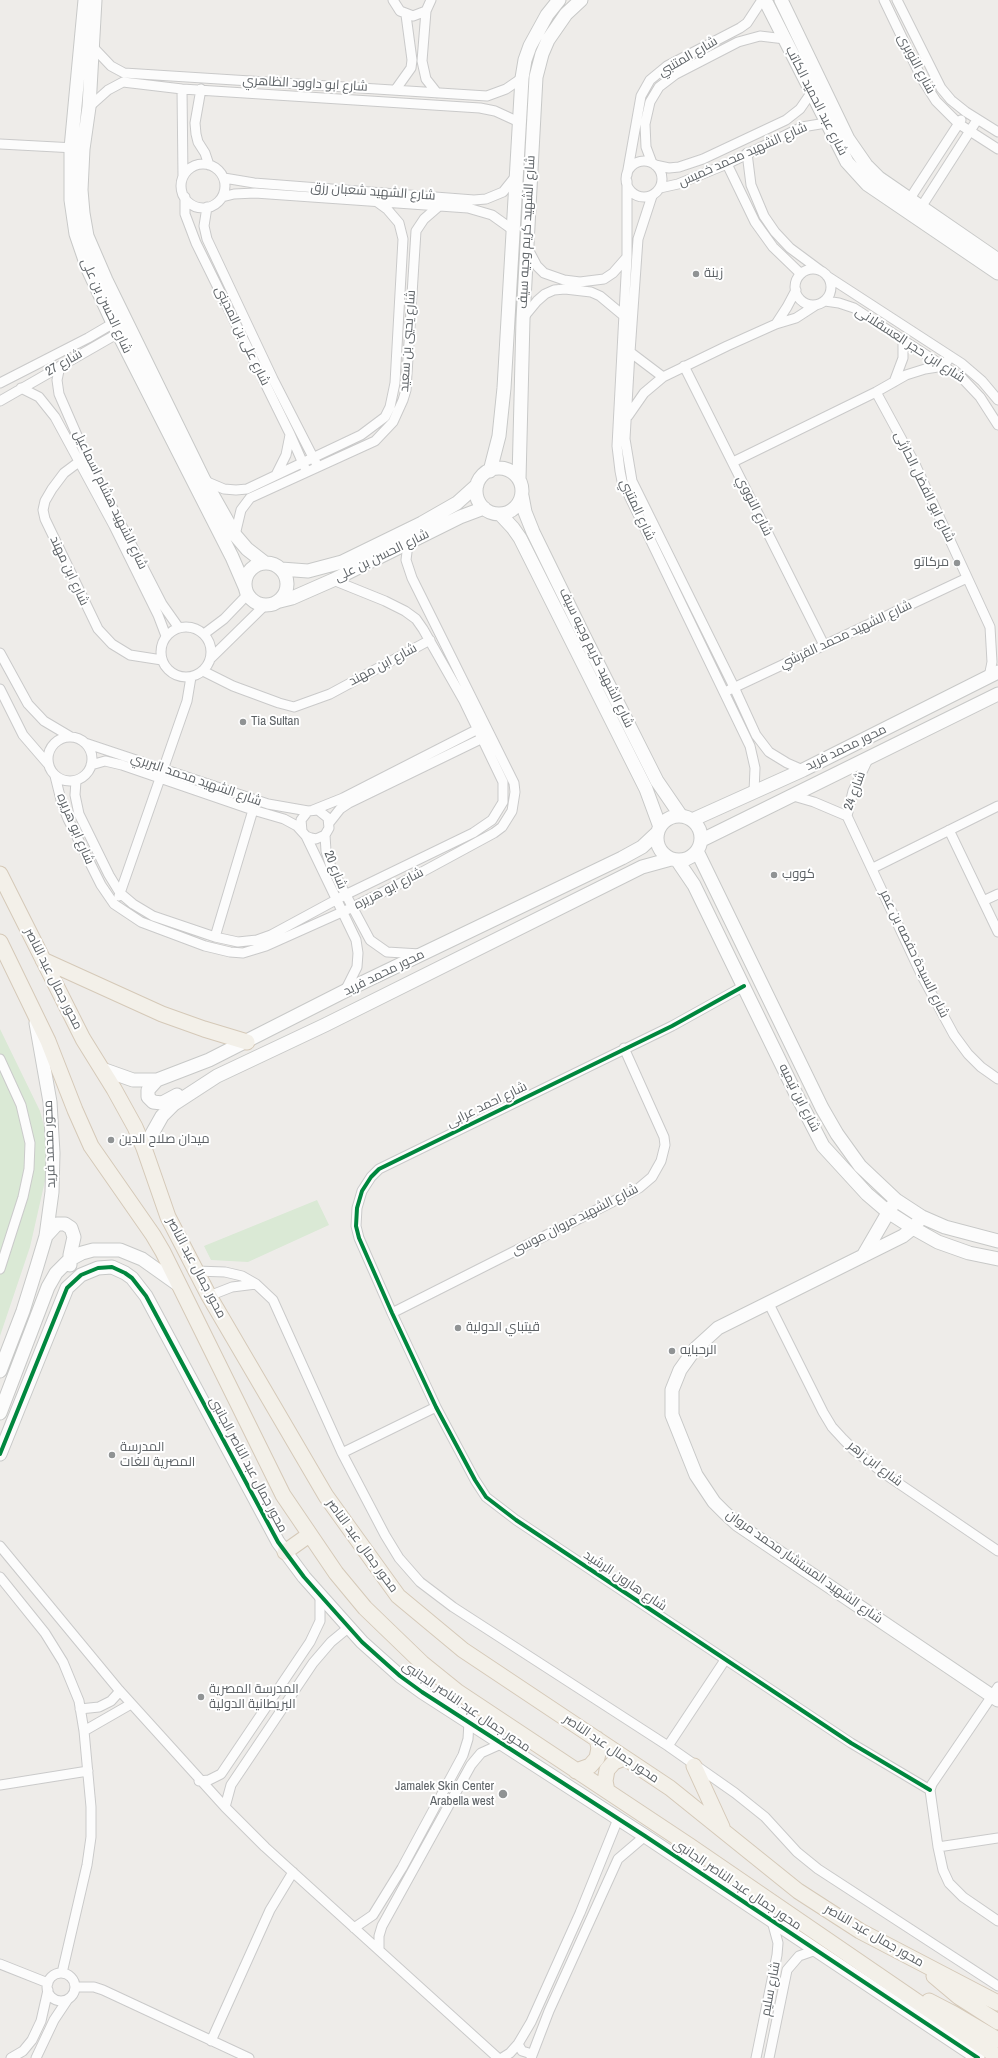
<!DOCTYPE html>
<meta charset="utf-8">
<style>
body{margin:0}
canvas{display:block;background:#eeece9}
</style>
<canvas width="998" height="2058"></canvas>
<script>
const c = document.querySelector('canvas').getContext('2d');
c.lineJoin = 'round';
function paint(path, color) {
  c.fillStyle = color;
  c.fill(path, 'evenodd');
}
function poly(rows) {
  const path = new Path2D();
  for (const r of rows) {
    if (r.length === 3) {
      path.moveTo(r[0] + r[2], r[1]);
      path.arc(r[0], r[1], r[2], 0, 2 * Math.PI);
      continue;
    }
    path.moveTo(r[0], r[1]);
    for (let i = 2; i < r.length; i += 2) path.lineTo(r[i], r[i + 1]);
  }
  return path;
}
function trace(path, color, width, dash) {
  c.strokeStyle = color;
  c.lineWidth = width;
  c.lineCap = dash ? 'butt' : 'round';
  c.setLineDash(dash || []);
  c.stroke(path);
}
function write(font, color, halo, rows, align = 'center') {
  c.font = font + ' "Archivo Narrow",Cairo,sans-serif';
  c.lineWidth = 4;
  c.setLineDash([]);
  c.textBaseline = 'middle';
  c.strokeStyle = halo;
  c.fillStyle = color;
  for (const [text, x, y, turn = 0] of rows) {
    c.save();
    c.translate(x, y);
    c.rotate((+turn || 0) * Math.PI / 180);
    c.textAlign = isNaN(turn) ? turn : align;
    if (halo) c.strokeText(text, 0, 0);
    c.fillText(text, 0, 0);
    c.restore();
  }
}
paint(poly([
 [0,1029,40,1111,47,1137,47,1172,30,1247,0,1336],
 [317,1200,329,1225,248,1262,211,1260,204,1246]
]), '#dae9d5');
const street = poly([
 [393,0,400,11,413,16,426,11,431,0],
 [884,0,922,79,936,101,959,124,998,149],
 [897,0,941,88,951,100,966,112,998,132],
 [426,11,422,61,426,79,437,93],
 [93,47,111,66,124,73,487,96,506,89,522,78],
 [182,89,183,177],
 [201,89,195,123,196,134,198,142,205,153,209,165],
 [396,89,411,68,412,60,406,15],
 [89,107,108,90,123,82,182,89,480,108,495,111,519,122],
 [0,144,75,148],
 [747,153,751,185,764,216,775,232,790,248,821,271],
 [644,179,18],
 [652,163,646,147,645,124,650,102,659,87,676,74,738,42,760,36,785,39],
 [727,164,755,222,773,247,801,274],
 [203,186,22],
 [655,165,669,168,679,167,703,159,786,120,800,109,811,93],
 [627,175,641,96,650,80,667,66,740,28,747,23,762,0],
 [224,178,254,183,474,200,486,199,503,192,515,177],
 [627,181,627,257,617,446,620,471,622,481,750,746,755,768,754,792],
 [660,188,678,184,727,164,802,127,826,123],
 [652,196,638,239,630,352,625,439,632,481,734,687,756,735,769,752,787,763,803,770],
 [185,197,185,214,196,243,290,434,305,468],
 [222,197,234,194,255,193,468,208,492,215,513,230],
 [907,203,961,120],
 [207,207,204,226,207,239,273,379,316,463],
 [918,212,977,120],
 [528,249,537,266,544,273,564,280,580,282,604,279,613,273,627,257],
 [813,287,18],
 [827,276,961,363,982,381,998,400],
 [825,301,839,303,854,308,963,379,980,397,998,425],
 [523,318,537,301,545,294,554,290,565,289,591,292,600,296,624,316],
 [776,324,787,307,796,290],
 [630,352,663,377],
 [60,366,57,380,59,394,86,456,162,604,179,628],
 [684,366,824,645],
 [894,382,903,358,903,339],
 [0,383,88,338,117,321],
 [21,388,39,397,55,417,114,526,158,615,166,636],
 [876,392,914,462,990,627,992,662,989,677],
 [0,401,122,331],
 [628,416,644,393,663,377,727,346,776,324,796,318,816,305],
 [84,458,64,473,52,489,45,501,43,510,45,519,98,629,112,644,130,655,162,660],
 [733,462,876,392,906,375,925,369,944,366,950,357],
 [276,475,286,455,290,435],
 [205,481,224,489,236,490,247,489,361,435,385,417,390,407,395,383,403,239,399,223,387,209,376,201],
 [235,535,241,510,250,498,375,441,393,422,403,400,406,390,416,231,424,219,439,206],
 [186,652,25],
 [204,634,224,619,248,594],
 [0,653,28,704,44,721,71,737],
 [211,658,264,606],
 [203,671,233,686,279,703,294,707,330,694,430,640],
 [0,689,23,735,48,764],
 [729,690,967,578],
 [70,759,22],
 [85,743,268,804,308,811],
 [91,765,105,761,122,765,253,810,284,819,297,826,306,836,311,838,316,839,325,835,329,828,328,818,318,810,308,811,301,820,302,831],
 [55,776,62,804,68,819,101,885,114,904,141,922,205,946,230,952,243,953,266,946,351,908,411,878,494,833,502,827,512,811,515,792,514,783,412,578,406,560,408,544],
 [76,781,75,795,79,814,109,875,120,893,133,904,153,916,215,937,238,942,257,940,271,935,345,895,473,833,492,820,503,802,503,782,464,701,423,629,416,619,405,611,385,601,333,580],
 [790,795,814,802,847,816],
 [313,810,343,798,482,727],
 [847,816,922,976,954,1035,968,1054,981,1067,998,1079],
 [847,816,853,791,869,757],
 [329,823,340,809,349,803,487,736],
 [949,830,998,932],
 [325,835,326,851,331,867,370,940,387,952,420,954],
 [306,836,356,940,358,953,357,967,345,991],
 [873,868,998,806],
 [119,896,187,701,191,677],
 [983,901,998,894],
 [215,937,253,810],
 [744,986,672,1026,379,1169,371,1177,362,1191,357,1208,356,1226,359,1238,392,1313,436,1407,475,1480,486,1497,516,1520,851,1743,930,1790],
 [0,1059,21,1105,30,1143,29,1169,23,1197,0,1269],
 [196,1271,225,1272,242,1276,256,1284,273,1300,342,1453,385,1535,399,1558,420,1582,453,1607,668,1746,735,1793,765,1817,797,1852,818,1869,998,1986],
 [209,1296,232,1287,256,1284],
 [768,1302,823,1412,832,1427,843,1439,855,1451,882,1472,998,1551],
 [392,1313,618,1199,639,1188,652,1177,661,1161,665,1145,664,1137,624,1048],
 [342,1453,436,1407],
 [0,1546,119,1690,225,1807,265,1847,498,2058],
 [0,1577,45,1633,63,1662,79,1701,84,1731,91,1807,91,1837,87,1865,62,1973],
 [998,1687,932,1784,930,1790,938,1847,943,1870,949,1883,963,1897,998,1921],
 [80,1709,99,1707,111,1701,120,1691],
 [84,1731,131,1704],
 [668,1746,725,1660],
 [199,1781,209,1780,221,1774,310,1642,320,1621,320,1596],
 [0,1785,88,1771],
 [225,1807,231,1785,313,1663,331,1642,348,1628],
 [938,1847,998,1838],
 [354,1928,373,1915,402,1868,463,1755,468,1739,469,1722],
 [379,1950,379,1936,382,1926,471,1765,481,1753,501,1744],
 [0,1964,48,1983],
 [61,1987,14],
 [75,1987,94,1987,103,1990,249,2058],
 [211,2041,270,1910,293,1872],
 [518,2044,522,2051,532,2054],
 [11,2058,23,2051,32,2040,41,2021,48,1990],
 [36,2058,54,2020,68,1999],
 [502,2058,510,2053,518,2044,531,2022,580,1913,618,1819],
 [531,2058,549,2011,618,1859,645,1836],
 [756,2058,777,1955,778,1943,772,1921],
 [769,2058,787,1970,799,1956,816,1950]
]);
const secondary = poly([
 [85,0,71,148,71,200,76,234,88,269,113,323,232,557,245,587],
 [95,0,89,107,83,149,81,190,83,213,87,236,106,280,204,480,235,535,247,549,265,563],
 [765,0,847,162,867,184,998,273],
 [781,0,848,139,866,165,879,178,998,260],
 [499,491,23],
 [490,471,499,436,504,388,522,78,525,60,530,46,547,15,559,0],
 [519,479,523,319,536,77,542,54,548,40,566,14,581,0],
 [522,496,525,512,533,532,583,634,657,781,681,816],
 [500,514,513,528,520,538,646,789,660,827],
 [266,584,21],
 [281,569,308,571,342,562,422,523,457,503,477,485],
 [280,601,292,598,333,580,460,517,484,508],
 [679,838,22],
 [692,820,803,770,998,672],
 [702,840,998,694],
 [697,851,822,1108,837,1134,860,1166,896,1200,922,1217,945,1227,998,1241],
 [677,860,694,885,795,1092,823,1146,867,1194,888,1212,913,1228,938,1242,969,1253,998,1259],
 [102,1069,133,1080,157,1080,209,1060,345,991,622,858,642,847,658,832],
 [157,1080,148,1090,148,1097,153,1102,162,1103,177,1095],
 [144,1148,162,1116,174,1104,217,1076,325,1025,642,867,671,859],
 [922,1217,913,1228,903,1236,718,1328,695,1349,680,1370,672,1390,672,1415,696,1475,714,1502,725,1513,737,1524,998,1700],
 [46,1236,57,1224,65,1224,71,1228,74,1237,70,1255,70,1265],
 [863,1256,892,1206],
 [0,1371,23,1311,37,1266,46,1236,52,1192,53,1153,50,1102,36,1023],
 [0,1413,48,1287,56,1273,69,1260,82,1253,93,1250,120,1250,142,1259,180,1286],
 [0,1454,67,1288,81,1275,98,1268,112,1267,125,1273,132,1278,146,1296,278,1542,304,1577,362,1642,400,1676,422,1692,645,1836,978,2058]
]);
const primary = poly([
 [0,874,83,1039,114,1089,135,1127,144,1148,168,1217,209,1296,326,1496,398,1596,463,1650,670,1788,798,1891,860,1931,998,2003],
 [0,942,48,1041,75,1110,91,1146,153,1235,163,1252,283,1495,336,1573,365,1608,422,1663,458,1692,690,1846,998,2057],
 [43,960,162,1014,204,1029,247,1042],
 [285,1552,309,1535],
 [694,1766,722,1827],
 [576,1771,590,1766,597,1758,599,1748,597,1739],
 [607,1791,605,1781,607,1770,614,1762,624,1758],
 [934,1976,959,1997,998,2022],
 [929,2001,954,2014,998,2040]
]);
trace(street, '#cacaca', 11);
trace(secondary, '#c8c9c8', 15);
trace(primary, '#d5c9b8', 17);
trace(street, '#fcfcfc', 9);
trace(secondary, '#fcfcfc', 13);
trace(primary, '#f3f0e9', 15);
trace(poly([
 [744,986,672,1026,379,1169,371,1177,362,1191,357,1208,356,1226,359,1238,392,1313,436,1407,475,1480,486,1497,516,1520,851,1743,930,1790],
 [0,1454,67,1288,81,1275,98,1268,112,1267,125,1273,132,1278,146,1296,278,1542,304,1577,362,1642,400,1676,422,1692,645,1836,978,2058]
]), '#00873e', 4);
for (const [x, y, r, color] of [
 [696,274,4,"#909394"],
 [957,563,4,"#909394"],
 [243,722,4,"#909394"],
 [774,875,4,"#909394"],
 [111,1140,4,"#909394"],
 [458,1328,4,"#909394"],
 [672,1351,4,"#909394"],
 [112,1455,4,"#909394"],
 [201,1697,4,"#909394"],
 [503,1794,5,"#909394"]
]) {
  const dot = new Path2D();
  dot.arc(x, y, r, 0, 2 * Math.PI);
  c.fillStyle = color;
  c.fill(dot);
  trace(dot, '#fff', 1.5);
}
write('13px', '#5e6367', '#fff', [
 ["شارع المتنبي",688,57,-30],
 ["شارع النوبرى",916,64,62],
 ["شارع ابو داوود الظاهري",305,84,3],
 ["شارع عبد الحميد الكاتب",816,101,63],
 ["شارع الشهيد محمد خميس",743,155,-24],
 ["شارع الشهيد شعبان رزق",373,192,4],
 ["شارع الشهيد كريم وجيه سيف",527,232,-87],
 ["شارع الحسن بن على",106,306,65],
 ["شارع على بن المدينى",242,336,64],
 ["شارع يحيي بن سعيد",408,341,-86],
 ["شارع ابن حجر العسقلانى",910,345,33],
 ["شارع 27",64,363,-30],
 ["شارع ابو الفضل الحارثى",924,487,64],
 ["شارع الشهيد هشام اسماعيل",110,500,64],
 ["شارع النووي",754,506,64],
 ["شارع المتنبي",637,510,65],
 ["شارع الحسن بن على",382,556,-26],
 ["شارع ابن مهند",69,571,65],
 ["شارع الشهيد محمد القرشي",846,635,-25],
 ["شارع الشهيد كريم وجيه سيف",596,658,64],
 ["شارع ابن مهند",383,665,-28],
 ["محور محمد فريد",846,748,-26],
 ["شارع الشهيد محمد البربري",196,780,19],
 ["شارع 24",855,791,-70],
 ["شارع ابو هريره",75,829,67],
 ["شارع 20",335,870,68],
 ["شارع ابو هريره",389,889,-27],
 ["شارع السيدة حفصه بن عمر",914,954,64],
 ["محور محمد فريد",384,973,-26],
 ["محور جمال عبد الناصر",53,979,63],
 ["شارع ابن تيميه",799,1098,63],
 ["شارع احمد عرابى",487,1105,-26],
 ["محور محمد فريد",50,1144,-92],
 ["شارع الشهيد مروان موسى",575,1220,-27],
 ["محور جمال عبد الناصر",196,1268,62],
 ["شارع ابن زهر",875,1464,38],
 ["محور جمال عبد الناصر الجانبى",248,1465,62],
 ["محور جمال عبد الناصر",362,1546,54],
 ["شارع الشهيد المستشار محمد مروان",804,1567,35],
 ["شارع هارون الرشيد",625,1581,34],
 ["محور جمال عبد الناصر الجانبى",466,1707,34],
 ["محور جمال عبد الناصر",611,1749,34],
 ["محور جمال عبد الناصر الجانبى",737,1885,34],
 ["محور جمال عبد الناصر",874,1936,30],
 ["شارع سليم",771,1989,-79]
]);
write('13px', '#5e6367', '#fff', [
 ["زينة",704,274],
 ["مركاتو",949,563,"right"],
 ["Tia Sultan",251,722],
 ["كووب",782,875],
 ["ميدان صلاح الدين",119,1140],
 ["قيتباي الدولية",466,1328],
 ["الرحبايه",680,1351],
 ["المدرسة",120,1448],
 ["المصرية للغات",120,1463],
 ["المدرسة المصرية",209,1690],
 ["البريطانية الدولية",209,1705],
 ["Jamalek Skin Center",494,1787,"right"],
 ["Arabella west",494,1802,"right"]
], 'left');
</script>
